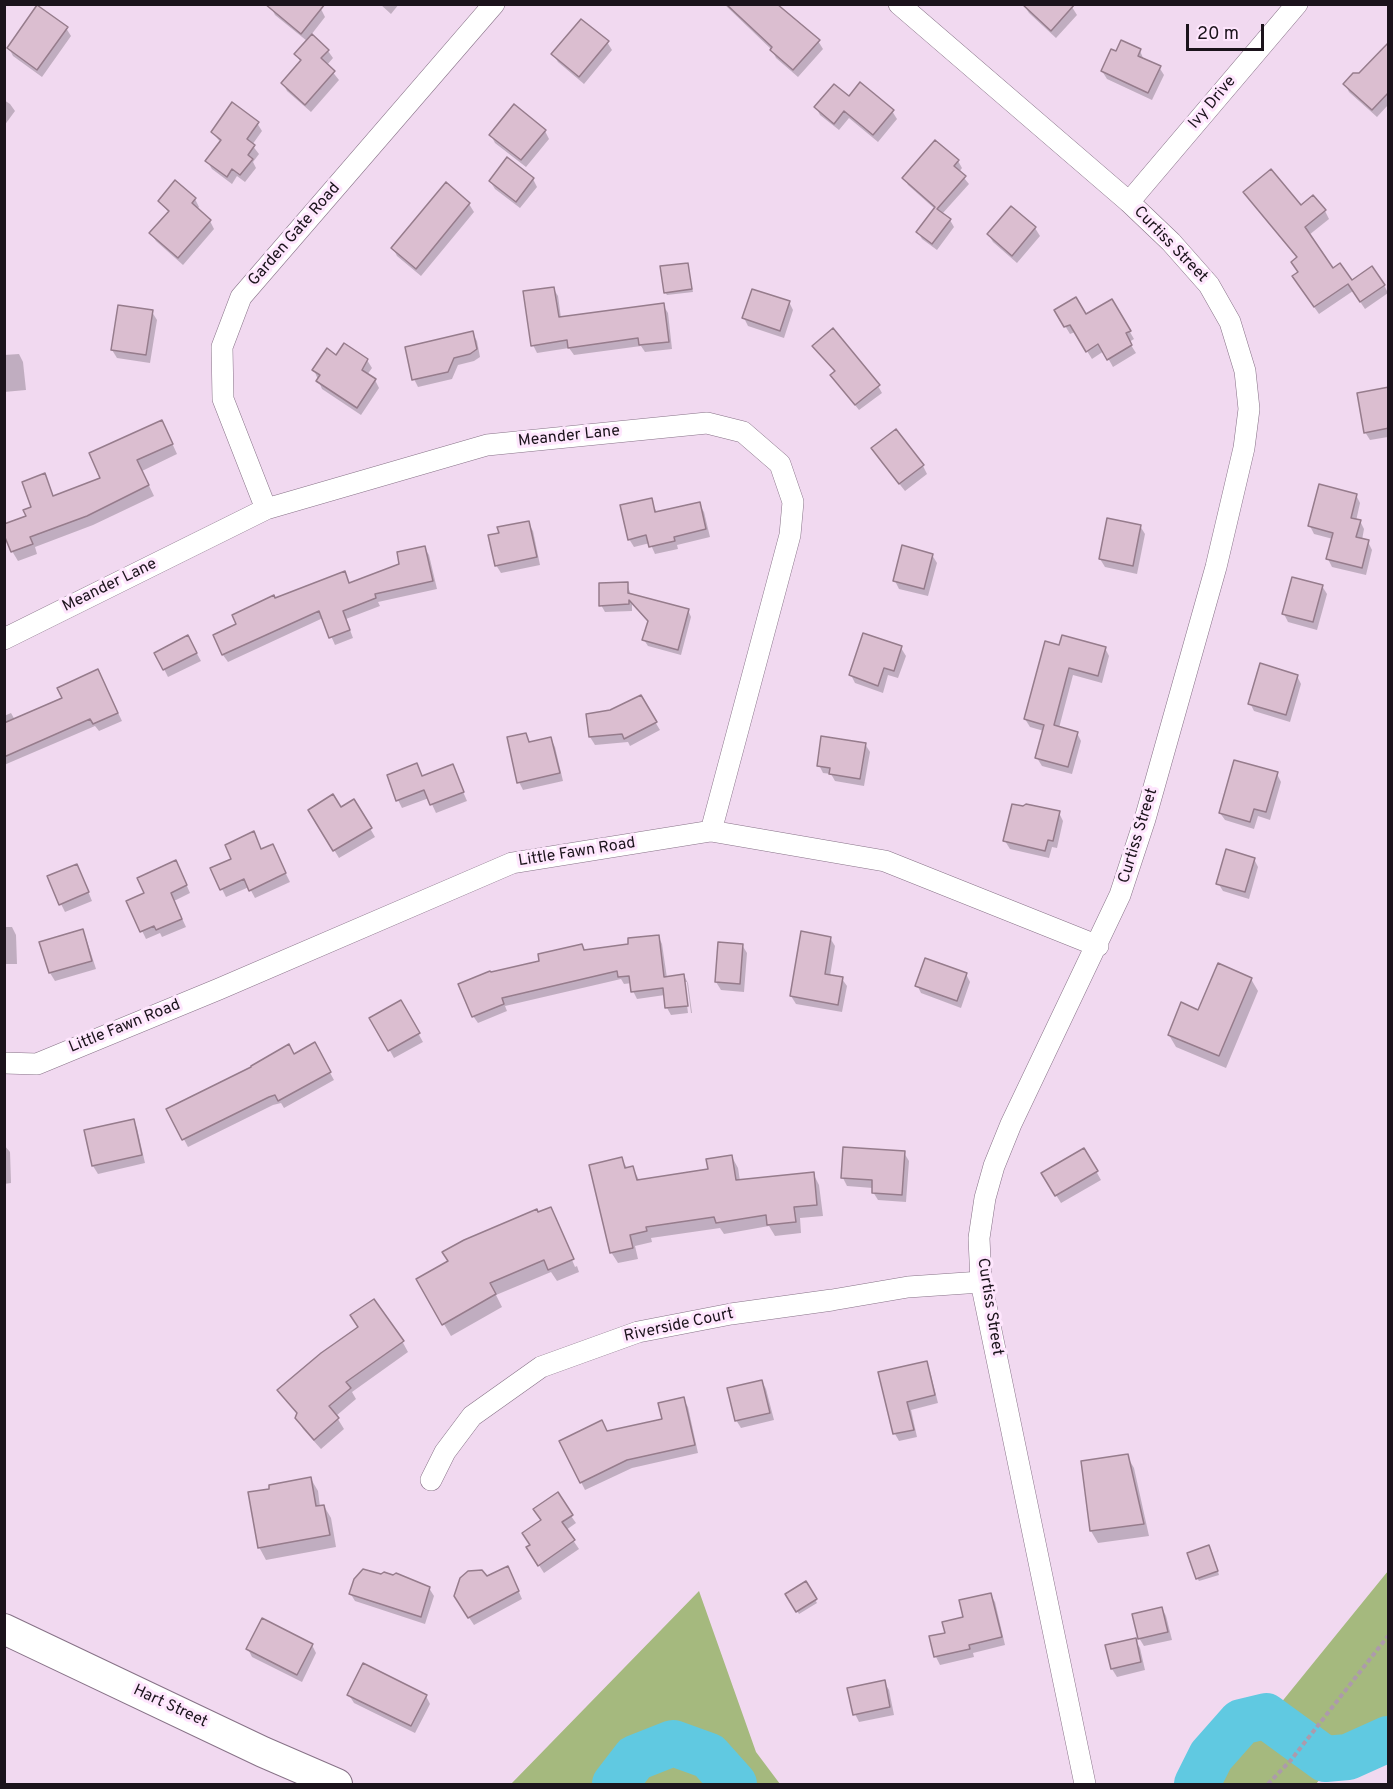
<!DOCTYPE html>
<style>
body{margin:0}
#map{position:relative;width:1393px;height:1789px;overflow:hidden;background:#f1d9f0;font-family:Overpass,sans-serif}
canvas{display:block}
.frame{position:absolute;inset:0;border:6px solid #1b131b;pointer-events:none}
.scale{position:absolute;left:1186px;top:24px;width:78px;height:27px;box-sizing:border-box;border:3px solid #1b131b;border-top:0;padding-left:8px;font-size:18px;line-height:21px;white-space:nowrap;color:#1b131b;-webkit-text-stroke:4px #fee6fd;paint-order:stroke}
</style>
<div id="map">
<canvas width="1393" height="1789"></canvas>
<div class="frame"></div>
<div class="scale">20 m</div>
</div>
<script>
const c = document.querySelector('canvas').getContext('2d');
c.lineJoin = 'round';
function paint(path, color) {
  c.fillStyle = color;
  c.fill(path, 'evenodd');
}
function poly(rows) {
  const path = new Path2D();
  for (const r of rows) {
    path.moveTo(r[0], r[1]);
    for (let i = 2; i < r.length; i += 2) path.lineTo(r[i], r[i + 1]);
  }
  return path;
}
function trace(path, color, width, dash) {
  c.strokeStyle = color;
  c.lineWidth = width;
  c.lineCap = dash ? 'butt' : 'round';
  c.setLineDash(dash || []);
  c.stroke(path);
}
function write(font, color, halo, rows, align = 'center') {
  c.font = font + ' Overpass,sans-serif';
  c.lineWidth = 6;
  c.setLineDash([]);
  c.textBaseline = 'middle';
  c.strokeStyle = halo;
  c.fillStyle = color;
  for (const [text, x, y, turn = 0] of rows) {
    c.save();
    c.translate(x, y);
    c.rotate((+turn || 0) * Math.PI / 180);
    c.textAlign = isNaN(turn) ? turn : align;
    if (halo) c.strokeText(text, 0, 0);
    c.fillText(text, 0, 0);
    c.restore();
  }
}
paint(poly([
 [1388,1571,1388,1748,1360,1730,1316,1784,1215,1784],
 [699,1591,756,1752,780,1784,511,1784]
]), '#a5b97e');
paint(poly([
 [315,4,321,9,325,17,311,35,328,51,333,58,327,65,339,80,311,112,287,91,283,83,301,63,296,54,307,41,275,15,271,7],
 [380,4,399,4,391,14],
 [724,4,774,4,818,41,823,49,798,77,776,58,772,50],
 [1024,5,1072,7,1077,15,1056,38,1029,13],
 [66,28,71,36,42,77,13,56,9,48],
 [607,42,612,50,584,84,558,62,553,54],
 [1388,48,1388,105,1377,117,1349,92,1345,84,1360,75],
 [1140,51,1144,60,1159,67,1164,75,1152,100,1107,79,1102,71,1116,53],
 [849,98,892,111,897,119,878,142,849,118,839,130,820,115,816,107],
 [4,100,10,104,15,111,4,126],
 [257,123,262,131,252,145,259,154,253,162,256,168,245,182,237,176,232,184,212,169,207,161,221,143,212,132],
 [545,131,549,139,526,167,495,143,491,135],
 [958,161,962,168,959,172,969,184,942,214,950,220,954,227,937,250,922,239,918,232,935,209,908,185,904,178],
 [533,179,537,187,520,208,495,189,490,181],
 [446,184,469,204,474,212,421,276,397,256,393,248],
 [195,199,199,207,197,209,210,221,214,229,183,265,156,241,151,233,169,213,159,201],
 [1250,200,1325,211,1329,219,1309,235,1333,270,1351,282,1384,285,1388,293,1365,309,1353,291,1319,314,1298,284,1298,259],
 [1011,208,1035,228,1040,236,1017,263,993,242,988,234],
 [687,264,693,292,667,295,665,292],
 [553,288,558,296,561,318,663,305,668,313,672,349,645,352,641,346,574,355,569,348,537,353,533,345],
 [1112,301,1134,339,1129,342,1136,353,1113,367,1104,351,1092,359,1075,332,1070,334,1056,311,1086,316],
 [789,302,793,310,784,338,748,326,744,318],
 [152,312,157,320,150,363,117,358,112,350],
 [472,333,477,341,480,357,474,361,458,365,452,379,418,387,414,379],
 [344,345,367,360,372,368,367,375,375,380,379,388,361,415,322,389,314,370,337,357],
 [814,347,878,386,882,393,859,410,836,382,836,373],
 [19,354,23,362,26,390,4,392,4,355],
 [1388,389,1388,437,1370,440,1365,432],
 [167,432,177,454,142,471,154,496,93,525,35,547,37,554,18,561,12,551,33,508,44,475,54,497,102,479],
 [878,457,923,466,927,474,905,491],
 [1356,495,1360,503,1356,521,1360,521,1364,529,1362,540,1368,542,1372,550,1366,575,1332,567,1328,559,1333,539,1314,534,1310,526],
 [651,500,657,513,699,504,704,512,710,537,677,545,678,549,655,554,650,543,634,547,629,539],
 [528,523,533,531,540,565,501,573,496,565],
 [1140,526,1145,534,1137,574,1105,567,1100,559],
 [424,547,429,555,437,589,378,602,380,606,346,619,353,638,335,645,323,618,228,662,223,655,215,636,344,573,350,584,401,565],
 [932,555,937,563,928,596,899,589,895,581],
 [627,584,631,595,688,610,691,617,681,655,648,646,644,640,649,623,632,604,632,611,605,612,601,605],
 [1322,586,1327,594,1317,630,1288,622,1284,614],
 [188,637,201,661,168,677,156,653],
 [1060,647,1105,648,1109,656,1102,683,1073,675,1059,728,1077,733,1081,741,1072,774,1042,766,1037,758,1044,731,1030,727,1025,719],
 [901,648,906,656,898,678,888,675,883,693,855,683,851,675],
 [1297,676,1301,684,1290,722,1254,711,1250,703],
 [102,679,122,721,99,731,95,726,4,765,4,716,11,713,15,720],
 [640,697,660,730,630,746,628,742,595,745,590,737,587,715,610,712],
 [525,735,531,744,551,739,555,747,563,781,523,790,519,782],
 [865,744,870,752,864,786,835,781,831,774,823,773,819,765],
 [417,765,423,777,452,766,467,801,436,813,429,798,402,808,398,800],
 [1277,774,1281,782,1270,820,1258,816,1254,829,1225,820,1220,813],
 [354,801,375,837,339,858,310,810,340,809],
 [1059,813,1063,821,1057,848,1052,847,1049,858,1010,849,1005,841],
 [257,841,262,850,276,854,290,882,255,898,249,887,226,897,212,869,233,859],
 [1254,859,1258,867,1249,899,1223,891,1218,883],
 [180,870,190,893,174,901,186,927,162,937,160,933,146,939,128,902,146,894],
 [81,874,92,901,65,912,61,904],
 [4,927,12,927,16,935,17,964,4,964],
 [82,930,86,938,96,969,55,981,50,973,41,943],
 [658,936,662,944,667,978,684,976,688,983,692,1013,688,1013,691,1013,687,982,684,982,688,1013,671,1015,667,1008,665,995,637,999,633,991,632,983,624,984,621,979,505,1006,507,1011,478,1023,473,1016,541,962,582,946,585,951,630,945],
 [830,938,835,946,830,976,842,979,847,986,842,1012,796,1004,791,996],
 [742,945,747,953,744,992,721,990,716,982],
 [966,974,970,982,961,1008,921,993,917,985],
 [1251,979,1258,991,1226,1068,1176,1047,1169,1035,1199,1012],
 [401,1002,423,1042,394,1058,372,1018],
 [314,1044,334,1080,284,1108,281,1103,273,1105,188,1147,168,1109,294,1055],
 [133,1120,137,1128,145,1163,98,1174,93,1166],
 [4,1145,10,1152,11,1183,4,1184],
 [1084,1150,1101,1180,1061,1203,1043,1174],
 [904,1153,909,1161,906,1202,878,1200,873,1192,873,1188,847,1186,843,1178],
 [732,1157,738,1168,740,1181,813,1173,819,1185,823,1216,800,1218,801,1233,775,1236,769,1226,724,1234,720,1228,651,1238,652,1242,635,1246,638,1259,618,1263,611,1252,621,1159,628,1169,633,1168,640,1182,710,1170],
 [551,1209,557,1219,555,1219,575,1267,577,1266,579,1272,557,1281,551,1272,496,1295,502,1307,451,1336,418,1280],
 [402,1341,408,1352,352,1392,356,1399,336,1416,344,1429,321,1449,303,1429,297,1418,298,1415,279,1390],
 [926,1363,930,1371,938,1403,911,1410,917,1437,899,1441,895,1434,880,1374],
 [762,1381,766,1389,774,1420,741,1428,736,1420],
 [683,1399,688,1407,698,1453,632,1468,585,1490,581,1482,607,1433,663,1420],
 [1127,1456,1134,1468,1149,1536,1098,1543,1091,1531],
 [311,1479,318,1491,320,1507,324,1506,331,1518,336,1547,266,1560,259,1547,271,1490],
 [571,1516,576,1523,566,1530,579,1549,544,1573,533,1556,532,1545,524,1533],
 [1211,1550,1219,1575,1199,1581,1197,1578],
 [512,1576,522,1599,474,1625,460,1604],
 [805,1583,817,1603,799,1614,787,1595],
 [429,1588,434,1596,425,1624,355,1601,350,1593],
 [990,1594,995,1602,1005,1645,973,1653,974,1657,940,1665,936,1657,931,1637,947,1634],
 [1162,1608,1166,1616,1172,1640,1144,1646,1139,1638],
 [1135,1640,1140,1648,1145,1670,1117,1677,1112,1669,1107,1646],
 [312,1645,316,1653,302,1682,252,1657,248,1649],
 [884,1682,889,1690,894,1715,859,1722,855,1714],
 [349,1695,426,1696,430,1704,415,1733,354,1703]
]), '#0003');
trace(poly([
 [615,1784,635,1758,673,1743,709,1756,734,1784],
 [1197,1784,1211,1756,1241,1722,1266,1716,1325,1759,1348,1757,1388,1739]
]), '#60c9e1', 46);
const building = poly([
 [265,4,325,4,301,34,265,4],
 [726,4,777,4,820,40,793,70,770,50,772,47,726,4],
 [1022,4,1075,4,1051,31,1022,4],
 [37,5,68,27,37,70,7,48,37,5],
 [581,19,609,41,579,77,551,54,581,19],
 [312,34,329,50,321,58,335,71,305,105,281,83,301,60,294,54,312,34],
 [1121,40,1141,49,1138,56,1161,66,1148,93,1101,71,1111,49,1116,51,1121,40],
 [1389,42,1389,92,1372,110,1343,84,1353,73,1359,73,1389,42],
 [860,82,894,110,873,135,844,111,834,124,814,107,834,84,849,96,860,82],
 [232,102,259,122,247,139,255,145,248,155,253,159,240,175,232,169,227,177,205,161,221,140,211,132,232,102],
 [514,104,546,130,521,160,489,135,514,104],
 [935,140,959,160,954,166,966,176,937,209,951,219,932,244,916,232,935,207,902,178,935,140],
 [507,157,534,178,516,202,489,181,507,157],
 [1271,169,1301,205,1313,195,1326,210,1305,227,1333,268,1340,263,1352,280,1372,266,1385,285,1360,302,1348,284,1314,307,1292,276,1298,272,1291,262,1297,257,1243,192,1271,169],
 [175,180,196,198,192,203,211,220,178,258,149,233,169,211,158,201,175,180],
 [446,182,470,203,416,269,391,248,446,182],
 [1011,206,1036,227,1012,256,987,234,1011,206],
 [688,263,692,289,664,293,660,266,688,263],
 [554,287,559,317,664,303,669,342,639,345,638,338,568,348,567,340,531,346,523,291,554,287],
 [752,289,790,301,780,331,742,318,752,289],
 [1076,297,1086,314,1112,299,1131,331,1126,333,1132,345,1107,360,1098,344,1086,352,1070,325,1064,327,1054,310,1076,297],
 [118,305,153,310,146,355,111,350,118,305],
 [833,328,880,385,855,405,830,375,835,371,812,346,833,328],
 [473,331,477,349,470,354,454,358,448,372,412,380,405,347,473,331],
 [344,343,368,359,362,370,376,379,357,408,316,381,320,375,312,370,327,348,336,355,344,343],
 [1389,387,1389,428,1364,433,1357,393,1389,387],
 [162,420,173,444,137,460,149,485,87,516,30,537,33,544,11,552,4,535,4,524,26,516,23,510,31,507,22,482,45,473,53,496,100,478,89,453,162,420],
 [896,429,924,465,899,484,871,448,896,429],
 [1319,484,1357,494,1351,518,1361,520,1356,537,1369,540,1362,568,1326,559,1333,533,1308,526,1319,484],
 [652,498,655,512,700,502,706,529,674,537,675,541,649,547,646,535,628,540,620,505,652,498],
 [1107,518,1141,525,1133,566,1099,559,1107,518],
 [529,521,537,557,495,566,488,535,499,533,497,527,529,521],
 [902,545,933,554,924,589,893,581,902,545],
 [425,546,433,581,375,594,376,598,343,611,350,630,329,638,319,611,222,655,213,635,236,624,232,615,274,595,275,598,345,571,349,583,399,564,397,552,425,546],
 [1292,577,1323,585,1313,622,1282,614,1292,577],
 [628,582,628,593,689,609,678,650,642,640,648,621,629,600,629,604,599,606,599,583,628,582],
 [863,633,902,646,894,671,884,668,878,686,849,675,863,633],
 [188,635,197,653,163,670,154,653,188,635],
 [1062,635,1106,647,1098,676,1069,668,1054,725,1078,732,1068,767,1035,758,1044,725,1024,719,1045,641,1059,645,1062,635],
 [1260,663,1298,675,1286,715,1248,704,1260,663],
 [98,669,118,713,93,724,90,719,4,757,4,723,62,698,57,688,98,669],
 [641,695,657,722,624,739,622,734,589,737,586,714,610,710,641,695],
 [526,733,529,742,551,737,560,773,517,783,507,737,526,733],
 [821,736,866,743,860,779,829,774,830,768,817,766,821,736],
 [1234,760,1278,772,1266,812,1254,809,1250,822,1219,813,1234,760],
 [417,763,422,776,453,764,464,792,430,805,424,790,396,801,387,775,417,763],
 [333,794,341,807,354,799,372,828,333,851,308,810,333,794],
 [1012,804,1023,806,1026,804,1060,811,1053,841,1048,840,1045,851,1003,841,1012,804],
 [254,831,261,849,273,844,286,873,249,891,244,879,220,890,210,868,231,859,225,845,254,831],
 [1226,849,1255,858,1245,892,1216,884,1226,849],
 [176,860,187,885,171,893,182,919,156,930,154,926,140,932,126,901,144,893,137,878,176,860],
 [77,864,89,892,59,905,47,876,77,864],
 [83,929,92,961,49,973,39,942,83,929],
 [801,931,831,937,825,974,843,977,838,1005,790,996,801,931],
 [659,935,664,977,684,974,688,1006,665,1008,663,988,631,992,629,976,618,977,617,971,502,998,504,1004,472,1017,458,984,490,971,491,972,539,961,538,954,582,944,584,950,628,944,628,938,659,935],
 [718,942,743,944,740,984,715,982,718,942],
 [925,958,967,973,957,1001,915,986,925,958],
 [1218,963,1252,978,1219,1056,1168,1035,1181,1002,1198,1010,1218,963],
 [401,1000,420,1033,388,1051,369,1018,401,1000],
 [315,1042,331,1072,278,1101,275,1095,269,1097,182,1140,166,1109,251,1067,251,1066,289,1044,294,1054,315,1042],
 [134,1119,142,1155,92,1166,84,1130,134,1119],
 [843,1147,905,1151,902,1195,872,1193,872,1180,841,1178,843,1147],
 [1084,1148,1098,1171,1055,1196,1041,1173,1084,1148],
 [732,1155,736,1180,814,1172,817,1205,794,1207,796,1222,767,1225,766,1215,716,1223,714,1217,646,1227,647,1231,630,1235,633,1248,610,1253,589,1165,622,1157,625,1168,633,1166,637,1180,708,1169,706,1159,732,1155],
 [551,1207,574,1259,548,1270,544,1260,490,1283,496,1294,442,1325,416,1279,448,1261,442,1252,464,1240,537,1209,538,1212,551,1207],
 [374,1299,404,1341,346,1382,351,1388,329,1406,339,1418,314,1440,295,1418,297,1413,277,1390,321,1353,358,1327,350,1315,374,1299],
 [927,1361,935,1395,907,1402,914,1430,893,1434,878,1372,927,1361],
 [762,1380,770,1413,735,1421,727,1388,762,1380],
 [684,1397,695,1445,627,1460,580,1483,559,1441,602,1420,607,1431,662,1419,658,1403,684,1397],
 [1128,1454,1144,1524,1090,1531,1081,1461,1128,1454],
 [311,1477,316,1506,324,1505,330,1535,258,1548,248,1492,269,1489,269,1485,311,1477],
 [558,1492,573,1515,562,1522,575,1540,538,1566,526,1547,530,1545,522,1533,541,1520,533,1509,558,1492],
 [1209,1545,1218,1571,1196,1579,1187,1553,1209,1545],
 [508,1566,519,1591,468,1618,454,1596,460,1578,468,1571,482,1570,487,1576,508,1566],
 [363,1569,381,1574,384,1572,393,1575,396,1573,430,1587,421,1617,349,1594,354,1579,363,1569],
 [806,1581,817,1599,796,1612,785,1594,806,1581],
 [991,1593,1002,1637,969,1645,970,1649,934,1657,929,1636,945,1633,942,1622,963,1617,959,1600,991,1593],
 [1162,1607,1168,1632,1138,1639,1132,1614,1162,1607],
 [262,1618,313,1644,297,1675,246,1649,262,1618],
 [1136,1638,1141,1662,1111,1669,1105,1645,1136,1638],
 [363,1663,427,1695,411,1726,347,1695,363,1663],
 [885,1680,890,1707,853,1715,847,1688,885,1680]
]);
paint(building, '#dbbed0');
trace(building, '#967c8c', 1.5);
const street = poly([
 [899,4,1129,202,1171,242,1209,285,1230,322,1245,371,1249,409,1244,448,1216,567,1145,819,1120,895,1011,1124,994,1166,985,1198,979,1238,981,1282,1085,1784],
 [1129,202,1297,4],
 [266,509,223,399,222,347,241,297,494,4],
 [4,639,266,509,487,445,707,423,743,432,780,464,793,502,790,535,711,831],
 [4,1063,37,1064,219,989,512,863,711,831,885,861,1098,946],
 [431,1480,445,1452,472,1416,541,1367,638,1332,731,1314,832,1300,908,1287,981,1282]
]);
const secondary = poly([
 [4,1629,263,1752,337,1784]
]);
trace(street, '#877287', 22);
trace(secondary, '#877287', 32);
trace(poly([
 [1268,1784,1291,1760,1388,1636]
]), '#ad9aac', 4, [4.5, 3]);
trace(street, '#fff', 21);
trace(secondary, '#fff', 30);
write('16px', '#1b131b', '#fee6fd', [
 ["Ivy Drive",1213,103,-50],
 ["Garden Gate Road",295,235,-49],
 ["Curtiss Street",1170,245,46],
 ["Meander Lane",569,437,-6],
 ["Meander Lane",110,586,-26],
 ["Curtiss Street",1139,836,-73],
 ["Little Fawn Road",577,853,-9],
 ["Little Fawn Road",125,1027,-22],
 ["Curtiss Street",989,1307,81],
 ["Riverside Court",679,1326,-12],
 ["Hart Street",170,1707,25]
]);
</script>
